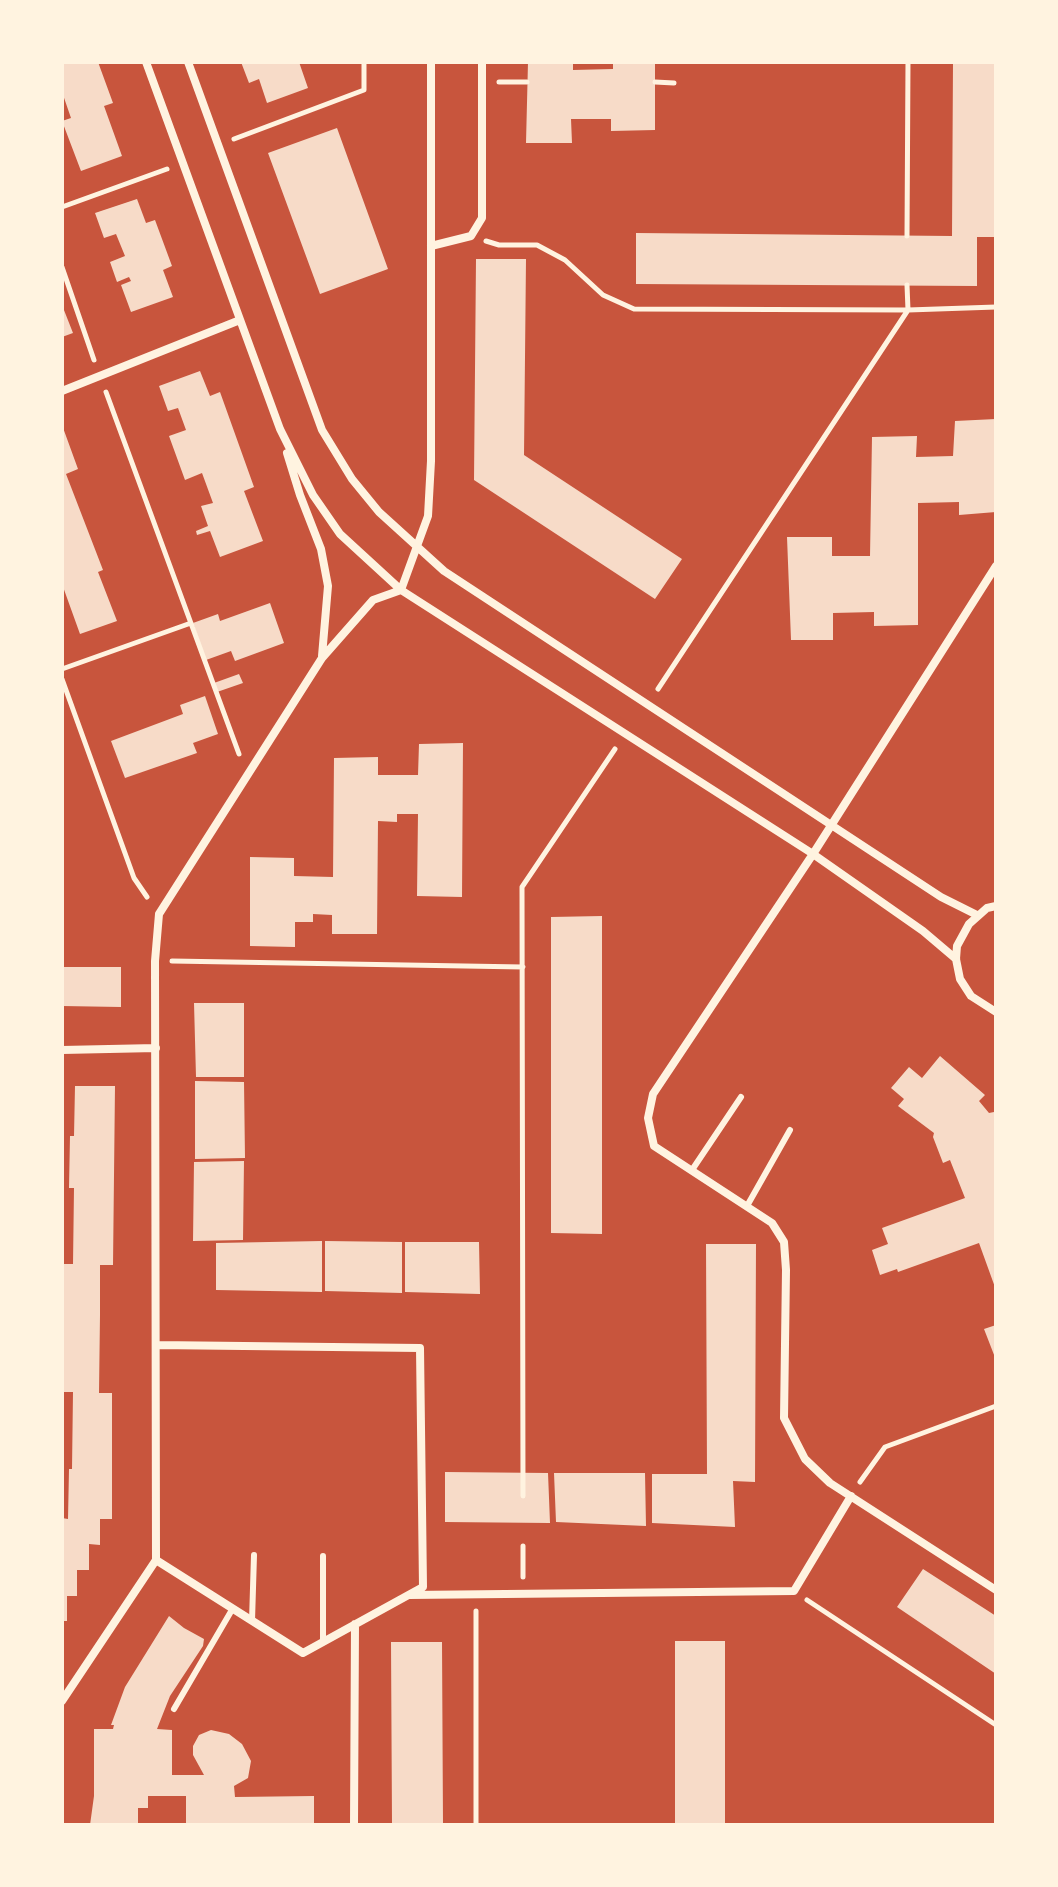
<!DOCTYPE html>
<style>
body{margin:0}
#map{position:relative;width:1058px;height:1887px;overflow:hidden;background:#c8553d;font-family:"Varela Round",sans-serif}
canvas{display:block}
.frame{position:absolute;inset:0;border:64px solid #fff3e0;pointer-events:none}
</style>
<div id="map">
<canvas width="1058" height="1887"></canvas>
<div class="frame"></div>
</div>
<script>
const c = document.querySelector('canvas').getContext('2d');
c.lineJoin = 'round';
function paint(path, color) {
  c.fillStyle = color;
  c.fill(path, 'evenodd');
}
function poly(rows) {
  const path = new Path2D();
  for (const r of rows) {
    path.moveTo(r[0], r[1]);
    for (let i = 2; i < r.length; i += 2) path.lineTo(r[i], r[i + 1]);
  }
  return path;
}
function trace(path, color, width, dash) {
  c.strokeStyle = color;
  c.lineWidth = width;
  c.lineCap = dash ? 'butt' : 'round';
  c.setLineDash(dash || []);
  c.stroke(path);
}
paint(poly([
 [62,62,98,62,113,103,104,106,122,156,81,171,62,121,71,118,62,92],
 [241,62,299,62,308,88,267,103,259,79,249,83],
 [528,62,573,62,573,70,613,69,613,62,655,62,655,130,611,131,611,119,571,119,572,143,526,143],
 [953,62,996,62,996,237,977,237,977,286,636,284,636,233,952,236],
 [337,128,388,269,320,294,268,153],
 [137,199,146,223,155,220,172,266,163,270,173,297,131,312,121,285,131,281,129,277,117,282,110,262,125,256,116,234,104,238,95,213],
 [476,259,526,259,524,455,682,559,655,599,474,480],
 [62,305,73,333,62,337],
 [200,371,210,396,220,392,254,487,244,491,263,541,220,557,210,531,197,535,196,531,208,526,201,506,213,503,202,473,185,480,169,436,186,430,178,408,168,411,159,386],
 [996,419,996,512,959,515,959,502,918,503,918,625,874,626,874,612,833,613,833,640,791,640,787,537,832,537,832,556,870,556,872,437,917,436,916,457,953,456,955,421],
 [62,425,78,469,66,474,103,570,98,572,117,621,80,634,62,584],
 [270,603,284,643,235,661,231,651,206,660,193,623,218,614,220,621],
 [239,674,243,683,217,692,214,683],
 [205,696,218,734,193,743,197,753,125,778,111,741,183,714,180,705],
 [463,743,462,897,417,896,418,814,397,814,397,822,378,821,377,934,332,934,332,915,313,914,313,922,295,922,295,947,250,946,250,857,294,858,294,876,333,877,334,758,378,757,378,775,418,775,419,744],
 [602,916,602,1234,551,1233,551,917],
 [62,967,121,967,121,1007,62,1006],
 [194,1003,244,1003,244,1077,196,1077],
 [940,1056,985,1095,979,1101,989,1113,994,1112,996,1118,996,1290,979,1243,898,1272,897,1269,880,1275,872,1250,888,1244,882,1228,965,1198,950,1160,943,1163,933,1137,934,1133,898,1106,904,1099,891,1088,909,1067,922,1078],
 [195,1081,244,1082,245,1158,195,1159],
 [75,1086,115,1086,113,1265,100,1265,100,1315,99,1393,112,1393,112,1519,100,1519,100,1545,89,1544,89,1570,77,1570,77,1596,67,1596,67,1621,62,1621,62,1518,68,1519,69,1469,72,1469,73,1392,62,1392,62,1264,73,1264,74,1188,69,1188,70,1136,74,1136],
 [244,1161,243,1240,193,1241,194,1162],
 [322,1241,322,1292,216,1290,216,1243],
 [325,1241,402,1242,402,1293,325,1291],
 [405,1242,479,1242,480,1294,405,1292],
 [706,1244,756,1244,755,1482,733,1481,735,1527,652,1523,652,1474,707,1474],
 [996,1325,996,1360,984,1329],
 [445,1472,548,1473,550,1523,445,1522],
 [554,1473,645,1473,646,1526,556,1522],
 [923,1569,996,1616,996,1674,897,1607],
 [169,1616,184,1628,204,1639,203,1646,170,1696,157,1729,172,1730,172,1775,204,1775,193,1755,193,1746,199,1735,211,1730,229,1734,242,1744,251,1761,248,1778,234,1786,235,1797,314,1796,314,1825,186,1825,186,1796,148,1796,148,1808,138,1808,138,1825,90,1825,94,1796,94,1729,113,1729,114,1725,111,1725,125,1687],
 [675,1641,725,1641,725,1825,675,1825],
 [391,1642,442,1642,443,1825,392,1825]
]), '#f7dbc8');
trace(poly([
 [499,82,527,82],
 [655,82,674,83],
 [234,139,364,90,364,62],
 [62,207,167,169],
 [907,236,908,62],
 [486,241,499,245,537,245,565,260,603,295,634,309,908,310,996,307],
 [62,267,94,360],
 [106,392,239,754],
 [62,669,191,623],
 [62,679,134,878,147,897],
 [658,689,908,310,907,285],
 [172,961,523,967],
 [860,1482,885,1447,996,1406],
 [523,1496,522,887,615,749],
 [523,1546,523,1577],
 [807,1600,996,1725],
 [476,1611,476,1825]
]), '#fff3e0', 5);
trace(poly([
 [692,1170,741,1097],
 [747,1206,790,1130],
 [323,1556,323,1642],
 [252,1621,254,1555],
 [174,1709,233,1608]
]), '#fff3e0', 6);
trace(poly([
 [146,62,280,429,313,495,340,534,401,590,813,854,923,931,956,959],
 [188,62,322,430,352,479,379,512,444,571,941,897,977,915],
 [431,246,471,236,482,218,482,62],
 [62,391,240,320],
 [287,453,300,495,321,549,328,586,322,656],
 [996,566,813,854,653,1094,648,1118,654,1146,772,1223,784,1242,786,1270,784,1418,805,1459,830,1483,996,1590],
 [996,906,987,908,969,924,957,946,956,959,960,979,971,996,996,1012],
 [62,1050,156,1048],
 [156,1345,420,1348,423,1587,303,1653,156,1560],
 [409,1595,794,1591,851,1496],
 [62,1701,156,1560,155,961,159,914,322,658,373,600,401,590,428,516,431,461,431,62],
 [354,1825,355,1624]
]), '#fff3e0', 8);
</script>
